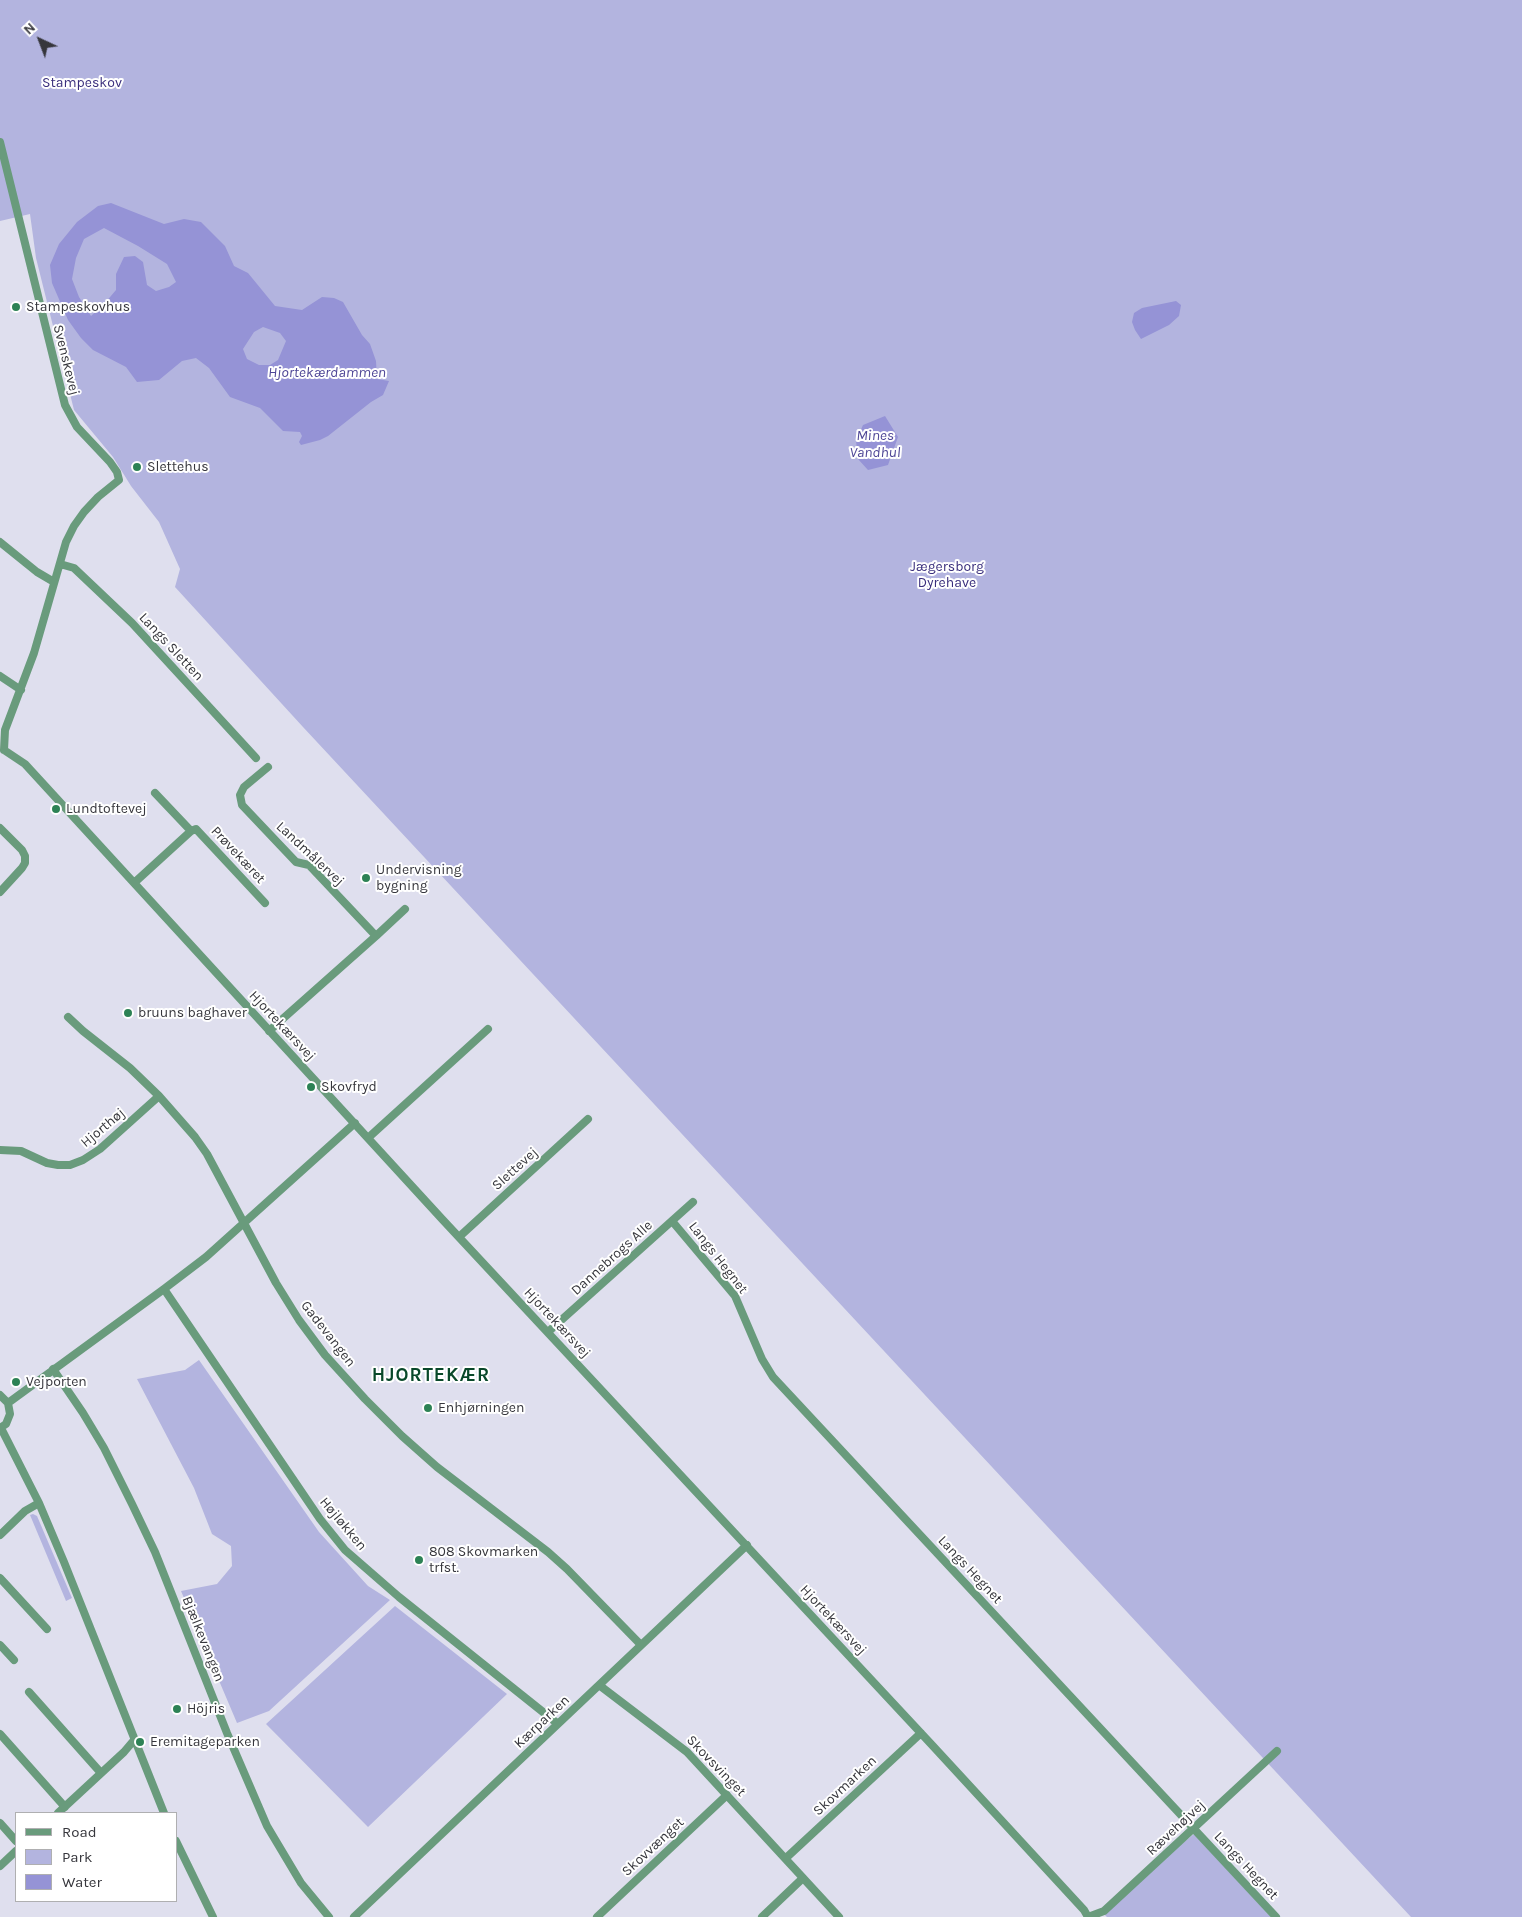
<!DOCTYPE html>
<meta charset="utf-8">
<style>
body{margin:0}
#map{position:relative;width:1522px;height:1917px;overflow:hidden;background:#dfdfee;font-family:Karla,sans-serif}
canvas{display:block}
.legend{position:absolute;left:15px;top:1812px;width:162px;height:90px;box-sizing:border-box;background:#fff;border:1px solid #afafb1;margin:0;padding:6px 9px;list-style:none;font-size:15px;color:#36363c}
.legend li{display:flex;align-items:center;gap:10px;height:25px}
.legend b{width:25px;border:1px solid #afafb1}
.north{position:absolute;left:15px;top:15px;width:50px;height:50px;-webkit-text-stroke:4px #fff;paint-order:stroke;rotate:317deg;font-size:14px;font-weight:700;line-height:20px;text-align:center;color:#36363c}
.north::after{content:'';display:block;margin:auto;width:18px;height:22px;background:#36363c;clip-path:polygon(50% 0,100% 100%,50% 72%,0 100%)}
</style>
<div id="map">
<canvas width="1522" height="1917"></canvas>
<ul class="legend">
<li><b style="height:6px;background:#699b7c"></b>Road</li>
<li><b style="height:14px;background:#b3b4df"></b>Park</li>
<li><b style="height:14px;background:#9593d6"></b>Water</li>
</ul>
<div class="north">N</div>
</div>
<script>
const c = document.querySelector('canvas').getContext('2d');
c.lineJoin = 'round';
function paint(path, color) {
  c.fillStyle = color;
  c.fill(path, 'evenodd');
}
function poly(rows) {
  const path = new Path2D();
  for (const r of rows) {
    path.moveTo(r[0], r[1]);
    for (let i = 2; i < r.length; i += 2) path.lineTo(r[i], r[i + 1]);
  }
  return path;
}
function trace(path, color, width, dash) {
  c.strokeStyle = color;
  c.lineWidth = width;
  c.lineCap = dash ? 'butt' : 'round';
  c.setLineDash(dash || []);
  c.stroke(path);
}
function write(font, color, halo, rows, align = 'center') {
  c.font = font + ' Karla,sans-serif';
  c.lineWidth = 4;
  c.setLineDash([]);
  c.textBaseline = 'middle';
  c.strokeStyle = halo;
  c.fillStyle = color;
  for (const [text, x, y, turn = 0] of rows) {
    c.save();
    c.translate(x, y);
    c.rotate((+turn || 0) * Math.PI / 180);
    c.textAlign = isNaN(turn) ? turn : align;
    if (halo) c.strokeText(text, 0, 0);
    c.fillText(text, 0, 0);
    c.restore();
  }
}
paint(poly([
 [0,0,1522,0,1522,1917,1411,1917,303,727,175,587,180,569,159,522,131,486,113,457,74,410,36,258,30,214,0,221],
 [199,1360,319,1532,368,1586,390,1600,269,1711,237,1723,181,1591,217,1584,232,1566,231,1546,212,1534,194,1488,137,1379,185,1370],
 [33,1514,37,1516,72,1598,66,1601,30,1515],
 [395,1606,507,1694,368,1827,266,1724],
 [1194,1834,1271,1917,1107,1917,1100,1910]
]), '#b3b4df');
paint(poly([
 [111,203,164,224,184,219,201,222,225,246,234,266,248,273,275,306,302,310,322,297,334,298,343,302,362,335,370,344,376,361,377,379,389,381,383,395,371,402,328,436,320,440,301,445,299,442,302,436,300,432,283,431,260,408,230,397,209,368,196,358,182,361,159,380,137,382,126,367,93,350,81,338,68,320,52,283,50,265,59,244,77,222,98,206],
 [104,228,138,246,167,264,176,282,169,287,156,291,147,285,143,262,135,256,124,257,116,274,116,290,105,303,91,316,79,297,72,279,76,258,84,239],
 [263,327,280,333,286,341,278,360,270,365,259,365,247,359,243,349,254,332],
 [1176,301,1181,305,1179,316,1169,325,1141,339,1135,330,1132,322,1134,313,1142,308],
 [885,416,898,437,888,465,868,470,858,459,856,441,863,425]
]), '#9593d6');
trace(poly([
 [0,142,65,405,77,427,110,462,117,472,119,480,98,497,84,512,74,526,66,542,34,653,5,730,4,750],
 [0,542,37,572,54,582],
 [60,564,74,568,132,623,256,758],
 [0,676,21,690],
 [4,750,25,764,442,1219,932,1745,1084,1910,1088,1917,1104,1911,1277,1751],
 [268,767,244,787,240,795,242,805,296,862,309,865,376,936,269,1031],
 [155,793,191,831],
 [0,828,22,850,25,856,25,863,22,868,0,892],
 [134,883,191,831,196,829,265,903],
 [376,936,405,909],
 [68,1017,83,1031,130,1068,159,1096,195,1137,207,1154,276,1283,299,1320,325,1355,365,1399,402,1436,437,1467,548,1552,567,1569,641,1645],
 [368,1138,488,1029],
 [0,1150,21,1151,47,1163,58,1165,70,1165,83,1160,100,1149,159,1096],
 [672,1221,735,1296,762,1359,773,1377,1276,1917],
 [459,1237,588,1119],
 [164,1289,320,1519,345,1550,399,1597,558,1724],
 [548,1332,693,1202],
 [53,1369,83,1413,104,1448,132,1504,155,1552,227,1733,267,1826,301,1883,329,1917],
 [0,1395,8,1403,10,1414,6,1424,0,1428],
 [8,1403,164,1289,206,1257,355,1123],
 [1,1428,39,1503,64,1562,164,1813],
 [0,1535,25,1511,39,1503],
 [0,1578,47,1629],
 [0,1645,14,1660],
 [599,1685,687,1752,839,1917],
 [29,1692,101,1773],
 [0,1734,65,1807],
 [58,1813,124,1752,135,1739],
 [0,1823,16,1841],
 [176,1841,213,1917],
 [786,1858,921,1733],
 [0,1866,16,1851],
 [354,1917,747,1545],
 [597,1917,727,1795],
 [762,1917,803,1878]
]), '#699b7c', 8);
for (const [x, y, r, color] of [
 [16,307,5,"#2d8255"],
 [137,467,5,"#2d8255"],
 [56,809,5,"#2d8255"],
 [366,878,5,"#2d8255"],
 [128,1013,5,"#2d8255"],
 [311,1087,5,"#2d8255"],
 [16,1382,5,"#2d8255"],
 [428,1408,5,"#2d8255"],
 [419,1560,5,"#2d8255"],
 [177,1709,5,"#2d8255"],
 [140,1742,5,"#2d8255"]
]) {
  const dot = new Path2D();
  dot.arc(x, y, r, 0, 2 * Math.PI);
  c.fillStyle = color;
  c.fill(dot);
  trace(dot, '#fff', 2);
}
write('14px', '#392e7c', '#fff', [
 ["Stampeskov",82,83],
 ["Jægersborg",947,567],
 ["Dyrehave",947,583]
]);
write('14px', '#36363c', '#fff', [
 ["Stampeskovhus",26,307],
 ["Slettehus",147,467],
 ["Lundtoftevej",66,809],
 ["Undervisning",376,870],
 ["bygning",376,886],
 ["bruuns baghaver",138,1013],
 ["Skovfryd",321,1087],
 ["Vejporten",26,1382],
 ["Enhjørningen",438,1408],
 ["808 Skovmarken",429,1552],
 ["trfst.",429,1568],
 ["Höjris",187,1709],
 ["Eremitageparken",150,1742]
], 'left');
write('14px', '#36363c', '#fff', [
 ["Svenskevej",66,360,76],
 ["Langs Sletten",171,647,47],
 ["Landmålervej",310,854,43],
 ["Prøvekæret",238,855,47],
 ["Hjortekærsvej",282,1026,47],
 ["Hjorthøj",103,1128,-40],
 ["Slettevej",515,1169,-42],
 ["Dannebrogs Alle",612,1258,-42],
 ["Langs Hegnet",718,1258,52],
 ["Hjortekærsvej",557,1323,47],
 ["Gadevangen",328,1334,52],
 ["Højløkken",343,1524,50],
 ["Langs Hegnet",970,1570,47],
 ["Hjortekærsvej",833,1620,47],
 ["Bjælkevangen",203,1639,68],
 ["Kærparken",542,1722,-43],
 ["Skovsvinget",716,1766,46],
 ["Skovmarken",845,1786,-43],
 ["Rævehøjvej",1176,1828,-43],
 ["Skovvænget",653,1847,-43],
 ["Langs Hegnet",1246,1866,47]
]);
write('italic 15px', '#4e4696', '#fff', [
 ["Hjortekærdammen",327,373],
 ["Mines",875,436],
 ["Vandhul",875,453]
]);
c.letterSpacing = '1px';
write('bold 19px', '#09482a', '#fff', [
 ["HJORTEKÆR",431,1376]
]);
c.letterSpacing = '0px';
</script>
